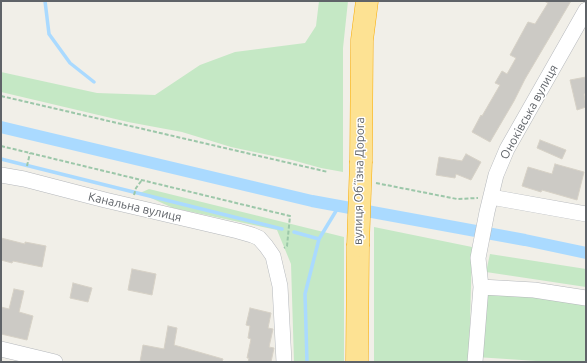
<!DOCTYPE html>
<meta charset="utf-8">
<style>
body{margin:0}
#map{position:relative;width:587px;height:363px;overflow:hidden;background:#f1efe8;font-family:Ubuntu,sans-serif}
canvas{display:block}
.frame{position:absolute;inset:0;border:2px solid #5f6368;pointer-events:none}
</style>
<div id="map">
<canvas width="587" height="363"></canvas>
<div class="frame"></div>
</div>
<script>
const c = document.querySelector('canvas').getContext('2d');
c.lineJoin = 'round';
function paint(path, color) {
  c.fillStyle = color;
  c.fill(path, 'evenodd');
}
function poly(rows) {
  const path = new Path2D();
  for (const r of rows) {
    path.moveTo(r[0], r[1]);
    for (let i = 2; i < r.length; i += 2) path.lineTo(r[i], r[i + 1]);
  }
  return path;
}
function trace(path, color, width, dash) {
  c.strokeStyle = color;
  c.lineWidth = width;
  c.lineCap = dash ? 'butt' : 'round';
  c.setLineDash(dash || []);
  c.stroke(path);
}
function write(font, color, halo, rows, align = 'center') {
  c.font = font + ' Ubuntu,sans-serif';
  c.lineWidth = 3;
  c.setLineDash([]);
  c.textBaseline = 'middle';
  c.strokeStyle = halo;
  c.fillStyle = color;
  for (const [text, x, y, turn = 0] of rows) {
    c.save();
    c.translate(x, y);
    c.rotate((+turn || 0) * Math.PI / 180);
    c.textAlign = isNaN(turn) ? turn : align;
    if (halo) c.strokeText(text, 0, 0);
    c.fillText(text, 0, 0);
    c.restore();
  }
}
paint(poly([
 [319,1,348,1,343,48,343,172,321,168,292,160,231,147,182,132,128,122,1,92,1,72,97,93,155,95,200,65,235,52,305,43,316,26],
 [149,189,344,237,344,362,294,362,291,264,277,230,173,208,140,193],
 [374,227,472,247,469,362,374,362],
 [490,254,586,269,586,287,486,272],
 [481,287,586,298,586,362,552,362,476,357]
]), '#c5e8c5');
trace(poly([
 [45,1,49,34,70,63,94,82],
 [1,159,282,229],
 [294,232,319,239],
 [307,362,305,294,319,239,339,206]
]), '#aadaff', 3.5);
trace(poly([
 [1,127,312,201,525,240,586,253]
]), '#aadaff', 12);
const building = poly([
 [544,1,571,1,525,79,514,101,490,142,472,132,481,115,482,116,500,85,495,83,502,71,507,74,516,58,510,55,528,22,535,24,548,3,544,1],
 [586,77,586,93,584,94,586,107,577,110,570,80,586,77],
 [540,140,566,150,562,159,537,148,540,140],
 [466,154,481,162,471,180,456,174,455,178,436,175,439,157,462,161,466,154],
 [555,164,584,172,577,200,542,190,541,192,522,186,528,167,552,174,555,164],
 [1,238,25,244,25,242,46,246,42,267,13,261,12,263,1,260,1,238],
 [132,269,156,274,152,295,128,290,132,269],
 [73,283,92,288,88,302,70,298,73,283],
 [14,289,24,291,19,312,33,316,27,340,1,334,1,307,9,309,14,289],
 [250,308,271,313,268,328,273,329,269,347,274,348,271,362,248,362,249,358,247,358,251,339,248,338,250,326,246,325,250,308],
 [168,326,177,328,174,345,223,359,222,362,140,362,143,345,164,349,168,326]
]);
paint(building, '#cccac5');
trace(building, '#d6d1c6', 1);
const minor = poly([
 [1,175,24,179,105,200,238,231,252,235,259,238,266,246,273,256,276,269,280,286,284,362],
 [491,197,586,214],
 [481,287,534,290,586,298],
 [1,349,55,362],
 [475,362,481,287,478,258,487,212,496,175,507,149,586,10]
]);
const highway = poly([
 [361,161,362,40,367,1],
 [357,362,358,246]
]);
trace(minor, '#b5b8bc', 16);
trace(highway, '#f9ab00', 23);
trace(poly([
 [1,96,328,172],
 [1,146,290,216,287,246,284,248],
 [27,166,30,153],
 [376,183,457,199,478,198],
 [134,195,136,188,142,180]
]), '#9cc7a9', 2, [4, 2]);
trace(minor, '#fff', 15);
trace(highway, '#fde293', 22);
const highwayBridge = poly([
 [358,246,361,161]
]);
trace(highwayBridge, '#f9ab00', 23, []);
trace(highwayBridge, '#fde293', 22);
write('12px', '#5f6368', '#fff', [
 ["Оноківська вулиця",529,112,-61],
 ["вулиця Обʼїзна Дорога",359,181,-89],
 ["Канальна вулиця",135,207,13]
]);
</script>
